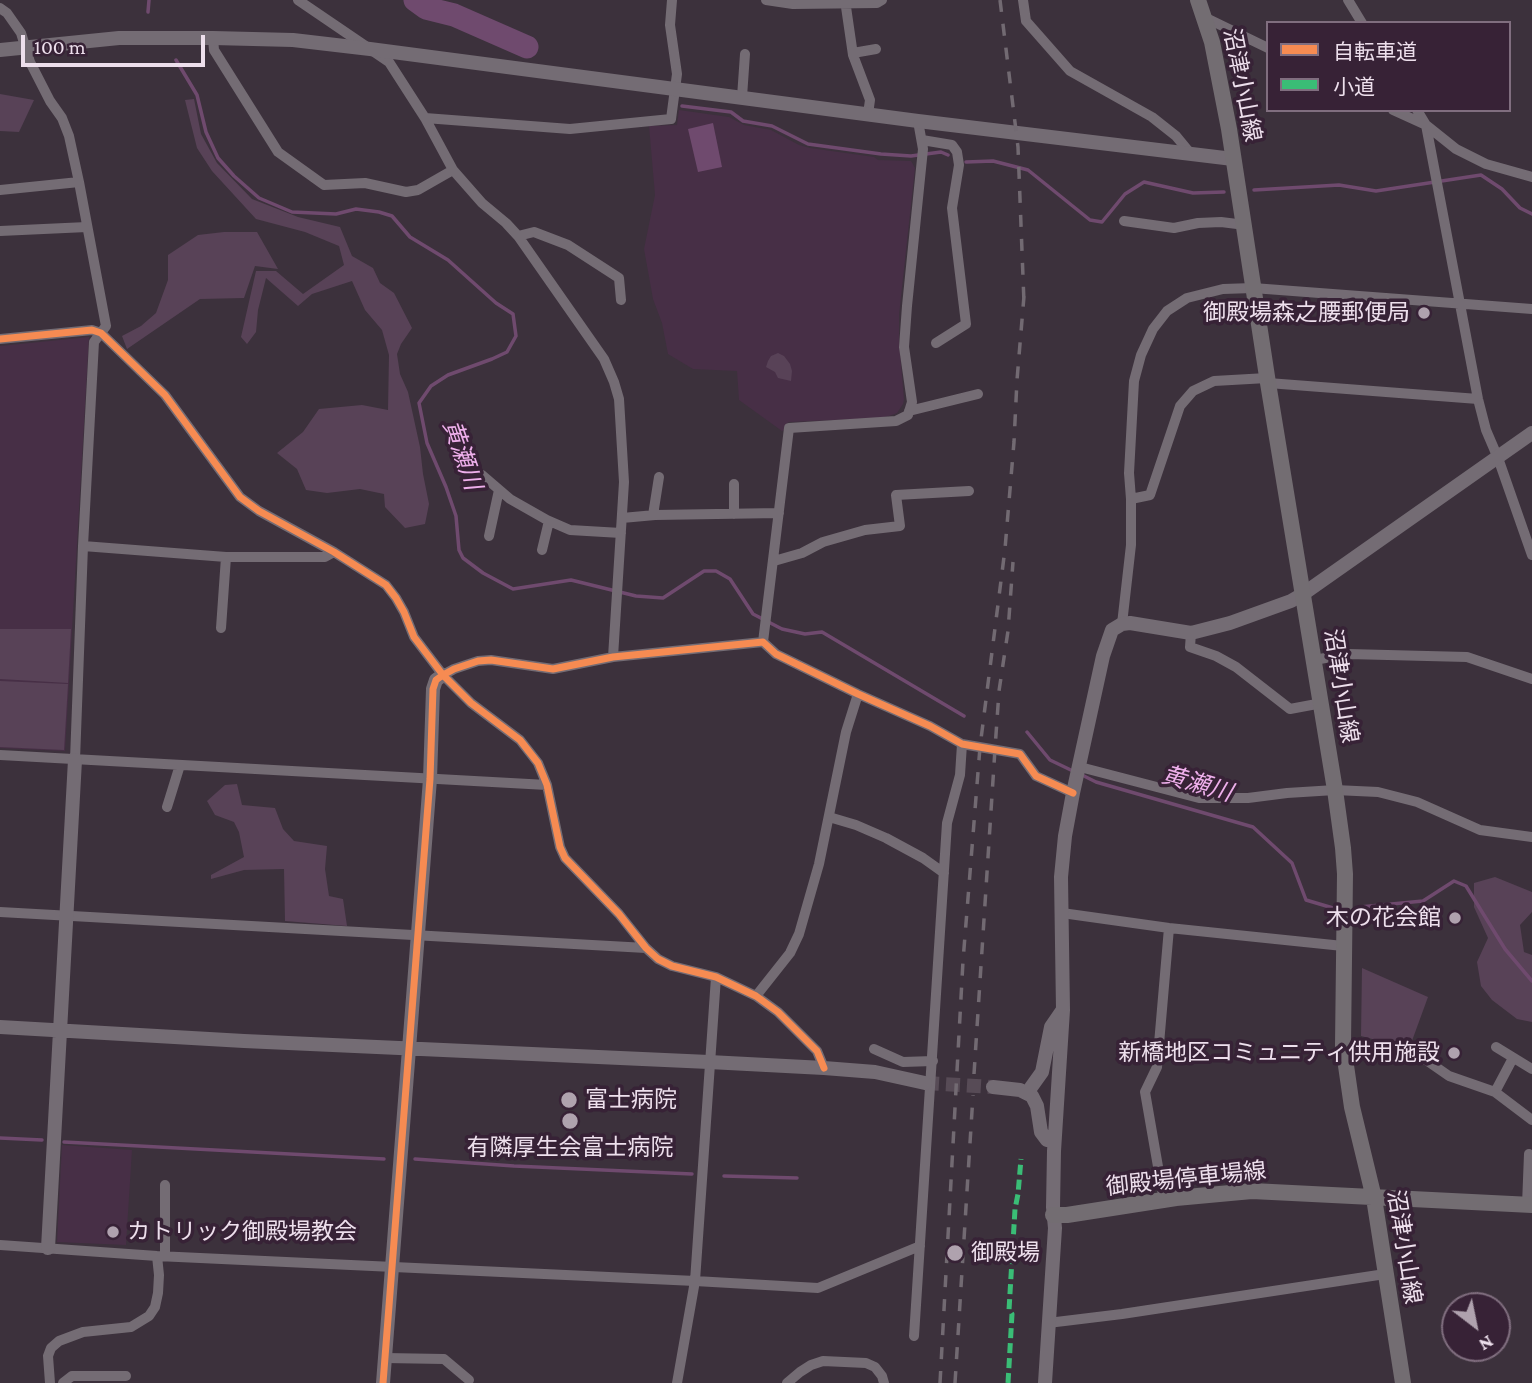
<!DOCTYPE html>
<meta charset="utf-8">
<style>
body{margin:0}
#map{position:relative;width:1532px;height:1383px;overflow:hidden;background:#3c313c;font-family:"Crimson Pro","Noto Sans JP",serif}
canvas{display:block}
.legend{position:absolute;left:1266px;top:21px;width:245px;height:91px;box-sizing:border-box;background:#372236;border:2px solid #806e7f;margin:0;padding:9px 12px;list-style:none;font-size:21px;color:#eddfec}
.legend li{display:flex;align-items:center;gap:14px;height:35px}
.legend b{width:35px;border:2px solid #806e7f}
.north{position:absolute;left:1441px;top:1292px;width:70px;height:70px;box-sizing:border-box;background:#372236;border:2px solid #806e7f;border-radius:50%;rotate:148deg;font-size:19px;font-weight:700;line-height:28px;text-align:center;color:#eddfec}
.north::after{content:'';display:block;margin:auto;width:24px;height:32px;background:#afa2ae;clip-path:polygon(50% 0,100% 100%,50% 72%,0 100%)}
.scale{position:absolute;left:21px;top:35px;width:184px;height:32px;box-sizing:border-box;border:4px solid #eddfec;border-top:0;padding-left:9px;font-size:21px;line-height:24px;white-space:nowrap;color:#eddfec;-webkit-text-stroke:5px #372236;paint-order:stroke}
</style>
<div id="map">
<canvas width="1532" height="1383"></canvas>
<ul class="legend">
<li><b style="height:9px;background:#f68b52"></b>自転車道</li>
<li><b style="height:9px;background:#3abd76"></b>小道</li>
</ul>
<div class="north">N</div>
<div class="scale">100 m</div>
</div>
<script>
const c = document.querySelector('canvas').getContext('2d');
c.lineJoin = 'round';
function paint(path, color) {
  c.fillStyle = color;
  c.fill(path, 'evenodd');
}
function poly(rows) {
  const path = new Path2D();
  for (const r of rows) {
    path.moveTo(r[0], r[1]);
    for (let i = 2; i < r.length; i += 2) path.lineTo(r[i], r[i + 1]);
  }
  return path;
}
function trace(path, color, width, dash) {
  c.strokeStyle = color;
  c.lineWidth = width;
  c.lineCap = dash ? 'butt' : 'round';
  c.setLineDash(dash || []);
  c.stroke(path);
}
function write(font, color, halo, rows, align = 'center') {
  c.font = font + ' "Crimson Pro","Noto Sans JP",serif';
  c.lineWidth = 7;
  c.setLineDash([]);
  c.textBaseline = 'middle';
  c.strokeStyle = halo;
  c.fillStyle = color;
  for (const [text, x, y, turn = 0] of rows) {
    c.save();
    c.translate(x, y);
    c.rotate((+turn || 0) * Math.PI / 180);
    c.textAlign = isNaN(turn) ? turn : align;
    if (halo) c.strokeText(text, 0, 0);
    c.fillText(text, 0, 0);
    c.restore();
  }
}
paint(poly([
 [679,110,729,117,744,125,771,130,799,145,810,148,874,157,878,160,911,161,915,168,899,315,899,341,904,399,903,404,897,413,889,416,879,418,789,422,785,425,784,430,782,431,739,400,737,371,693,369,668,354,662,323,653,299,644,249,655,195,649,126,677,125],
 [89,337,65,751,0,748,0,346],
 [62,1145,132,1150,126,1245,57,1242]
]), '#472f46');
paint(poly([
 [0,94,34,100,19,132,0,131],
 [194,99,201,134,217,163,252,199,298,217,340,227,352,256,373,268,380,283,394,293,412,328,401,344,397,354,400,374,408,392,420,447,423,474,429,504,425,524,405,528,385,507,384,494,360,489,327,493,306,490,297,469,277,453,303,432,319,409,362,405,388,410,389,355,382,330,365,310,352,281,312,294,298,306,266,278,258,310,256,332,247,344,241,337,256,271,276,271,303,294,344,265,339,246,305,232,256,219,212,171,197,148,185,100],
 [224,232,257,232,278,269,255,266,244,298,200,299,127,349,122,336,141,326,156,313,168,280,168,255,198,235],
 [778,353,784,356,790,364,792,371,791,381,778,378,775,372,766,367,768,361,771,356],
 [0,629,71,629,68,683,0,679],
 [0,681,68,684,64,750,0,747],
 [237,784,242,805,275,808,283,829,294,841,327,846,325,869,329,896,343,899,347,926,285,921,284,869,244,870,211,879,211,875,244,857,239,832,234,822,215,815,207,801,225,785],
 [1495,877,1532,892,1532,912,1520,925,1524,952,1532,955,1532,1022,1517,1019,1492,1000,1481,986,1477,962,1488,938,1474,907,1474,883],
 [1362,968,1428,997,1409,1049,1361,1036]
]), '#584257');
paint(poly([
 [713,123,722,167,698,172,688,129]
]), '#6f4a6e');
trace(poly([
 [148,12,149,0],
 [176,60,197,95,206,132,218,158,234,176,259,198,292,212,336,214,356,209,379,212,392,216,410,237,448,260,496,303,513,314,516,336,507,352,492,359,448,375,431,386,419,403,427,443,446,487,456,516,459,550,463,558,483,573,513,589,571,580,636,596,663,598,704,571,716,571,730,579,753,614,782,629,805,634,822,632,964,716],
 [682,106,731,112,743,121,772,126,808,144,881,154,911,156,941,152,948,155],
 [966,162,993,161,1028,170,1090,220,1102,222,1125,194,1144,182,1193,193,1224,192],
 [1254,190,1339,185,1376,191,1481,175,1502,189,1520,208,1532,214],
 [1027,732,1050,760,1075,772],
 [1082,775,1096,782,1253,827,1292,863,1306,900,1333,908],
 [1360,907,1423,901,1454,881,1466,886,1505,949,1532,981],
 [0,1138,42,1140],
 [64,1142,384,1159],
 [415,1159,514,1166,692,1174],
 [724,1176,797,1178]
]), '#6f4a6e', 3.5);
trace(poly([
 [415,0,426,8,454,15,527,47]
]), '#6f4a6e', 23);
trace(poly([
 [925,1083,993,1087]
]), '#574b56', 14, [14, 7]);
trace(poly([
 [298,0,389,62,425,118,453,170,482,203,506,223,518,236,604,359,614,382,619,399,624,482,613,657],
 [766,0,793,4,877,3,882,0],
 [845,0,853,55,870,100,868,114],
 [1023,0,1026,21,1070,71,1152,117,1176,136,1190,153],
 [1348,0,1362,23],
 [0,8,7,13,21,33,30,62,50,101,62,118,69,136,79,182,106,326,94,342,83,546,75,760],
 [1204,17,1268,48],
 [213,38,214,50,278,152,324,185,365,183,406,192,418,190,453,170],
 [853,53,876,49],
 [742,97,745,54],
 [1393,110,1426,125,1456,149,1486,164,1532,177],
 [1417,110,1426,125,1478,399,1486,430,1498,458,1532,555],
 [425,118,570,129,671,119,677,74,670,25,672,0],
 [922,140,952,145,957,152,959,165,952,208,966,324,936,343],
 [0,190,79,182],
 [1124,221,1174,228,1198,223,1221,222,1245,225],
 [0,231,87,227],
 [518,236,534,232,568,245,619,278,621,300],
 [0,339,92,330,101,333,165,395,240,497,259,511,334,552,386,585,396,598,404,612,414,637,443,675,454,669,478,661,491,660,553,669,613,657,763,642,776,654,858,694,930,726,962,744,1020,754,1036,776,1073,793],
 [1268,383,1478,399],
 [909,411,978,394],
 [482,475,510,499,547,520,570,530,621,533],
 [1131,499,1150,495,1180,406,1193,391,1214,381,1267,378],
 [734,514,734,484],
 [653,515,659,477],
 [622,518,655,515,779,513],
 [489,536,499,490],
 [83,546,226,557,325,557,334,552],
 [542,550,549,521],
 [774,561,802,553,823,542,865,530,900,526,896,495,969,491],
 [1122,624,1131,545,1131,499,1129,473,1134,381,1141,355,1153,329,1167,311,1187,298,1223,289,1253,288,1532,309],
 [221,628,226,557],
 [1191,633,1190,647,1216,656,1236,667,1290,709,1322,703],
 [763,642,789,428,896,421,908,415,912,402,904,347,907,306,923,149,918,121],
 [1314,660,1348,654,1467,657,1532,679],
 [443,675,471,703,520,740,538,763,547,785,560,847,565,858,619,914,646,948,658,959,672,966,716,977,756,996,778,1012,817,1051,824,1068],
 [0,755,547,785],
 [1080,767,1199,798,1248,798,1287,793,1335,790,1378,792,1417,802,1480,830,1532,837],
 [167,807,180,765],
 [829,817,856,825,886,838,923,858,944,873],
 [0,912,646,948],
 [1062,913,1169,928,1343,946],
 [756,996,790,953,799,934,819,864,846,732,858,694],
 [1496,1047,1532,1069],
 [874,1049,903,1062,933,1061],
 [1413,1051,1449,1076,1495,1092,1513,1058],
 [1495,1092,1532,1120],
 [1164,1201,1145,1092,1157,1067,1169,928],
 [1527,1205,1529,1154],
 [0,1245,157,1256,695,1281,818,1288,920,1246],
 [165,1256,165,1185],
 [1048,1323,1122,1314,1385,1274],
 [914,1336,947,823,960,775,962,744],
 [385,1358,444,1359,469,1380],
 [50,1383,48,1356,51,1348,59,1341,83,1332,131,1327,149,1316,155,1307,158,1293,159,1275,157,1256],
 [63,1383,72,1376,126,1376],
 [677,1383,695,1281,716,977],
 [787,1383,800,1372,811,1365,823,1361,866,1363,875,1367,882,1376,884,1383]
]), '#746c74', 10);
trace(poly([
 [0,50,119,38,213,38,293,40,370,49,918,121,1233,159],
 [0,1027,244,1041,709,1062,824,1068,875,1072,925,1083],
 [993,1087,1020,1090,1032,1096,1037,1106,1041,1132,1047,1140],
 [1027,1093,1042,1072,1051,1027,1062,1011],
 [48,1248,75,760],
 [383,1383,430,779,433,689,436,680,443,675],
 [1045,1383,1055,1228,1053,1207,1054,1151,1063,1010,1061,877,1065,836,1073,793,1103,656,1112,630,1122,624,1130,623,1191,633,1230,623,1291,601,1303,594,1532,433]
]), '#746c74', 14);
trace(poly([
 [1198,0,1212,42,1229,129,1268,383,1335,790,1343,848,1345,874,1343,1045,1352,1107,1374,1198,1403,1383],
 [1053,1215,1067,1215,1176,1198,1252,1191,1532,1205]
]), '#736d72', 16);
trace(poly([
 [1000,0,1018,147,1024,303],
 [974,1074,995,749,999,691,1008,631,1013,562],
 [940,1383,963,961,980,747,1005,549,1014,442,1017,380,1024,296],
 [955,1383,973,1095]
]), '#726a72', 3.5, [12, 12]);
trace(poly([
 [1008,1383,1012,1314,1009,1310,1015,1209,1018,1194,1021,1159]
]), '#3abd76', 5, [10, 5]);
trace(poly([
 [0,339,92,330,101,333,165,395,240,497,259,511,334,552,386,585,396,598,404,612,414,637,443,675,454,669,478,661,491,660,553,669,613,657,763,642,776,654,858,694,930,726,962,744,1020,754,1036,776,1073,793],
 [383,1383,430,779,433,689,436,680,443,675,471,703,520,740,538,763,547,785,560,847,565,858,619,914,646,948,658,959,672,966,716,977,756,996,778,1012,817,1051,824,1068]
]), '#f68b52', 7);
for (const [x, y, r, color] of [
 [1424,313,7,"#afa2ae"],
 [1455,918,7,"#afa2ae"],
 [1454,1053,7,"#afa2ae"],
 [569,1100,9,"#afa2ae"],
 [570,1121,9,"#afa2ae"],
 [113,1232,7,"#afa2ae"],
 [955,1253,9,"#afa2ae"]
]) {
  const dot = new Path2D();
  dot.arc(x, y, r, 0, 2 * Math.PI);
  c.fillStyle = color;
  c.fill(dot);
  trace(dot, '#372236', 2.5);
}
write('23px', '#eddfec', '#372236', [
 ["沼津小山線",1242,85,79],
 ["沼津小山線",1341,686,81],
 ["御殿場停車場線",1186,1179,-6],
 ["沼津小山線",1404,1247,81]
]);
write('23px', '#eddfec', '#372236', [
 ["御殿場森之腰郵便局",1410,313],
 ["木の花会館",1441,918],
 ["新橋地区コミュニティ供用施設",1440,1053],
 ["富士病院",585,1100,"left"],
 ["有隣厚生会富士病院",570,1148,"center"],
 ["カトリック御殿場教会",127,1232,"left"],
 ["御殿場",971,1253,"left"]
], 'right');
write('italic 24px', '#eeafeb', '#372236', [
 ["黄瀬川",462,455,71],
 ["黄瀬川",1197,784,16]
]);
</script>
